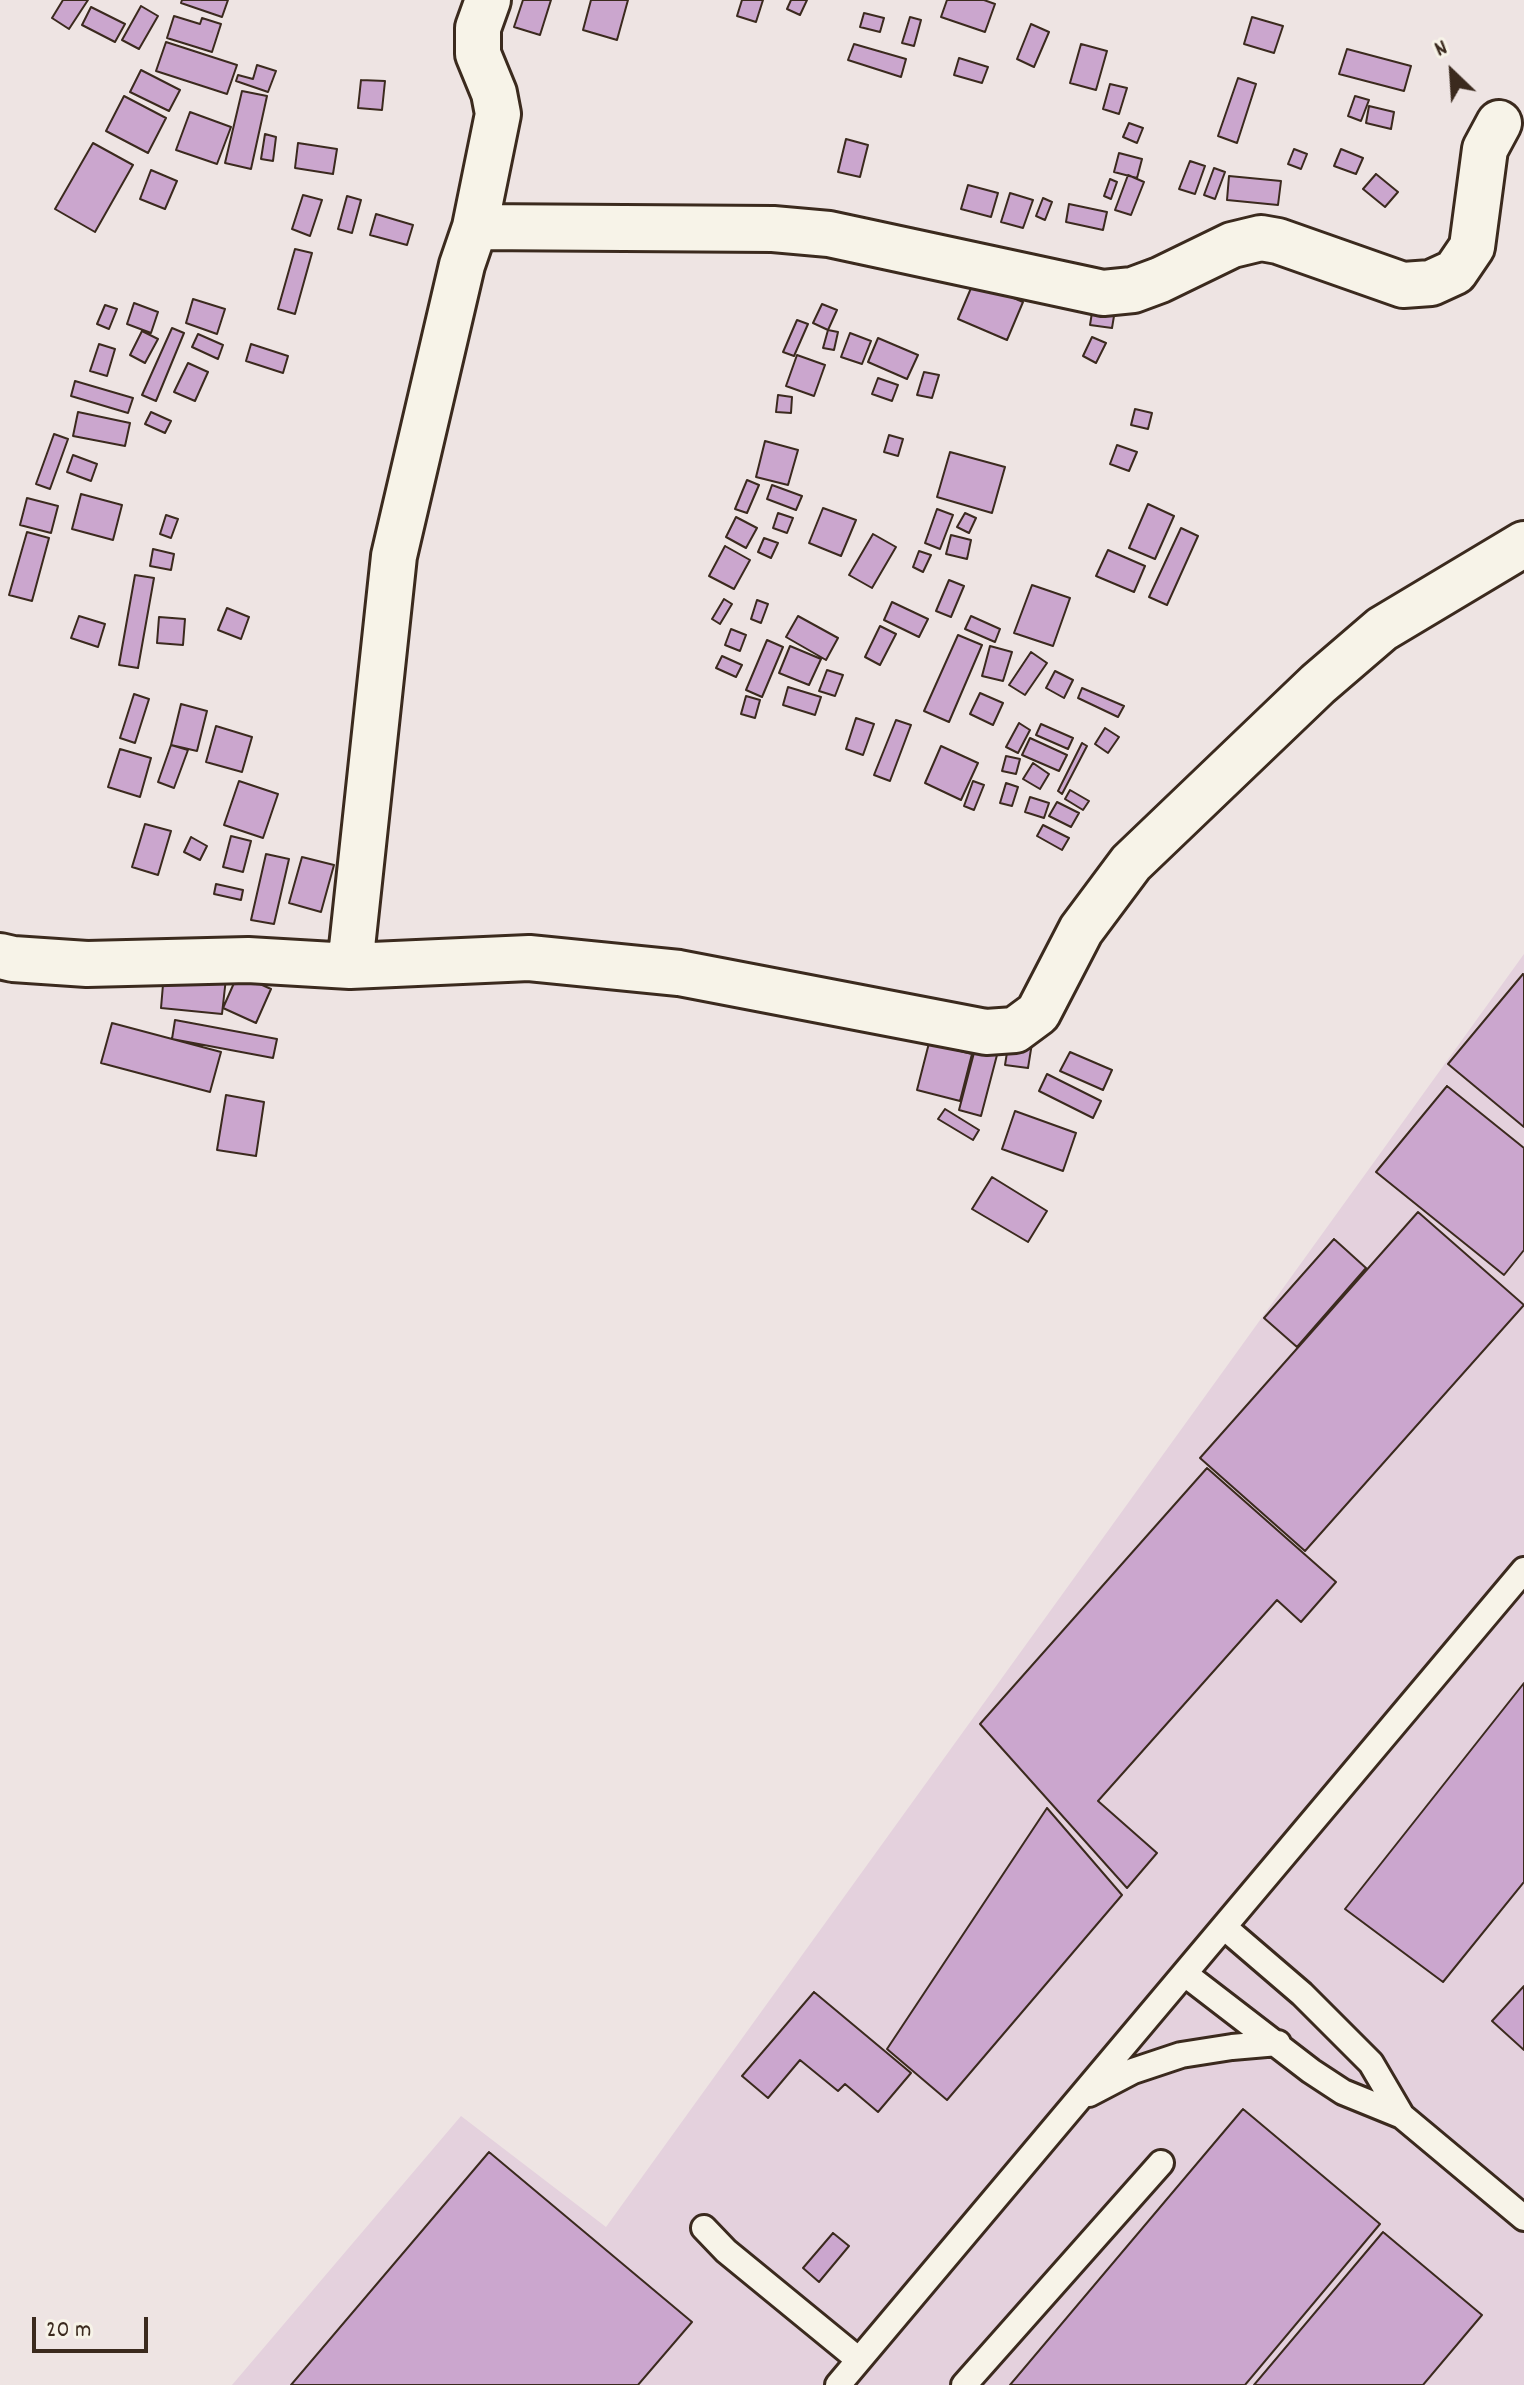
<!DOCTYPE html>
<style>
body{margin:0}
#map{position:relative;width:1524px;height:2385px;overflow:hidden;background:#eee4e3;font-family:Dekko,sans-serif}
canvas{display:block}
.north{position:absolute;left:1412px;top:32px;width:80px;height:80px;-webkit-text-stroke:6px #f7f3e8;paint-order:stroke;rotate:335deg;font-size:22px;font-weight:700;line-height:32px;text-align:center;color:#3b2a1e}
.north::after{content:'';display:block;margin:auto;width:28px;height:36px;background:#3b2a1e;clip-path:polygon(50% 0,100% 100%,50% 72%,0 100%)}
.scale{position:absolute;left:32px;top:2317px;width:116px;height:36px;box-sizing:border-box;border:4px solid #3b2a1e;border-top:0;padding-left:10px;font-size:24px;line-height:28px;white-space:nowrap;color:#3b2a1e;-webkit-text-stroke:6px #f7f3e8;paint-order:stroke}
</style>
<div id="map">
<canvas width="1524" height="2385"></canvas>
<div class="north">N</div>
<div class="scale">20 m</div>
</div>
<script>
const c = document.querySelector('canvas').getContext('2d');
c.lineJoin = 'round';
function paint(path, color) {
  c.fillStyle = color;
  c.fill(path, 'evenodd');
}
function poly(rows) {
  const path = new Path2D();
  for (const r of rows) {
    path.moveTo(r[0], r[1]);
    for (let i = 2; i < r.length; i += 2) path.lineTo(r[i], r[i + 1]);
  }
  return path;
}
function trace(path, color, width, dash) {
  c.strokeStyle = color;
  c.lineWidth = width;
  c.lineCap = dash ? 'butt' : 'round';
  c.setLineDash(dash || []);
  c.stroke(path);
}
paint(poly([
 [1524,954,1524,2385,232,2385,461,2116,606,2227]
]), '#e4d1dd');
const building = poly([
 [63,0,88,0,69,29,52,18,63,0],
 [182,0,228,0,222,17,181,3,182,0],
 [523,0,551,0,540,35,514,27,523,0],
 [591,0,628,0,617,40,583,30,591,0],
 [742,0,763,0,756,22,737,16,742,0],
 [791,0,807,0,800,15,787,9,791,0],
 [947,0,984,0,995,4,985,32,941,17,947,0],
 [141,6,158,16,139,49,122,40,141,6],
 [91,7,125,24,115,42,82,25,91,7],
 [864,13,884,18,880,32,860,27,864,13],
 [174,16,200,24,202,18,221,24,212,52,167,38,174,16],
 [910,17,921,20,914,46,902,43,910,17],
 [1252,17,1283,26,1274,53,1244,44,1252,17],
 [1031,24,1049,32,1034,67,1017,59,1031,24],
 [166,42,237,65,227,94,156,71,166,42],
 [854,44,906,59,901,77,848,60,854,44],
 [1081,44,1107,51,1096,90,1070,83,1081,44],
 [1347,49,1411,66,1404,91,1339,74,1347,49],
 [959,58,988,67,982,83,954,75,959,58],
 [257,65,276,71,268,92,236,81,238,75,253,79,257,65],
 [141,70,180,90,169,111,130,92,141,70],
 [1238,78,1256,84,1237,143,1218,136,1238,78],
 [361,80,385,81,382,110,358,108,361,80],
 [1110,84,1127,88,1119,114,1103,109,1110,84],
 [242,91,267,96,251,169,225,163,242,91],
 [124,96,166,118,148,153,106,131,124,96],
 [1355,96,1369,100,1361,121,1348,116,1355,96],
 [1369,106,1394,112,1391,129,1366,123,1369,106],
 [190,112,231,127,217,164,176,150,190,112],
 [1129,123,1143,128,1137,143,1123,137,1129,123],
 [265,134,276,137,273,161,261,159,265,134],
 [846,139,868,145,860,177,838,172,846,139],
 [93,143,133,165,95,232,55,209,93,143],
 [298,143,337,149,333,174,295,168,298,143],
 [1294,149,1307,154,1301,169,1288,164,1294,149],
 [1341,149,1363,158,1356,174,1334,166,1341,149],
 [1119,153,1142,159,1137,178,1114,172,1119,153],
 [1190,161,1205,166,1195,194,1179,189,1190,161],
 [1214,168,1225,172,1215,199,1204,195,1214,168],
 [151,170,177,181,165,209,140,199,151,170],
 [1376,174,1398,192,1385,207,1363,189,1376,174],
 [1128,175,1144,182,1131,215,1115,210,1128,175],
 [1229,176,1281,181,1278,205,1227,200,1229,176],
 [1110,179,1117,182,1111,199,1104,196,1110,179],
 [968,185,998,193,991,217,961,209,968,185],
 [1010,193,1033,200,1023,228,1001,222,1010,193],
 [303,195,322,200,310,236,292,229,303,195],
 [347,196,361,200,352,233,338,229,347,196],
 [1043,198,1052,202,1045,220,1036,216,1043,198],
 [1069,204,1107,212,1103,230,1066,222,1069,204],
 [376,214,413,225,407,245,370,235,376,214],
 [295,249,312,253,295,314,278,309,295,249],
 [974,281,1023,302,1007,340,958,319,974,281],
 [193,299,225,309,217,334,186,323,193,299],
 [1094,300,1116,304,1112,328,1090,325,1094,300],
 [134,303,158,312,151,333,127,324,134,303],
 [822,304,837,310,828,330,813,323,822,304],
 [105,305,117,309,109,329,97,324,105,305],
 [797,320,808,324,794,356,783,352,797,320],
 [172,328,184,333,156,401,142,395,172,328],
 [828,330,838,332,834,350,823,348,828,330],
 [142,331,158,339,145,363,130,355,142,331],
 [850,333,871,341,862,364,841,357,850,333],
 [198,334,223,345,218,359,192,347,198,334],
 [1092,337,1106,343,1096,363,1083,356,1092,337],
 [878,338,918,355,907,379,868,362,878,338],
 [99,344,115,349,107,376,90,371,99,344],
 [251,344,288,356,283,373,246,361,251,344],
 [797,355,825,365,814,396,786,386,797,355],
 [188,363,208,372,195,401,174,392,188,363],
 [924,372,939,375,932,398,917,395,924,372],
 [878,378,898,385,892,401,872,394,878,378],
 [75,381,133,398,128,413,71,396,75,381],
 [778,395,792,397,791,413,776,412,778,395],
 [1135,409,1152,413,1148,429,1131,425,1135,409],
 [78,412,130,423,125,446,73,436,78,412],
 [151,412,171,421,165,433,145,424,151,412],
 [54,434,68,439,50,489,36,484,54,434],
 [889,435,903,439,898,456,884,452,889,435],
 [765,441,798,450,788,485,756,477,765,441],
 [1117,445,1137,452,1129,471,1110,464,1117,445],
 [950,452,1005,467,992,513,937,497,950,452],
 [73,455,97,464,91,481,67,472,73,455],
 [747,480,759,485,747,513,735,509,747,480],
 [772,485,802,496,796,510,767,499,772,485],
 [81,494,122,505,113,540,72,529,81,494],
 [27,498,58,506,51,533,20,525,27,498],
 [1148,504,1174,516,1155,559,1129,548,1148,504],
 [823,508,856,520,841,556,809,543,823,508],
 [937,509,953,515,940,549,925,543,937,509],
 [778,513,793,518,787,533,773,528,778,513],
 [965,513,976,518,969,533,957,527,965,513],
 [166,515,178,519,171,538,160,534,166,515],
 [736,517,757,528,746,548,726,537,736,517],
 [1181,528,1198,536,1167,605,1149,597,1181,528],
 [27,532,49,538,32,601,9,595,27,532],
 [873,534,896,547,872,588,849,575,873,534],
 [951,535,971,540,967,559,946,554,951,535],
 [764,538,778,543,771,558,758,552,764,538],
 [725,546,750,560,734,589,709,576,725,546],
 [153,549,174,554,171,570,150,566,153,549],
 [1108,550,1145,566,1134,592,1096,576,1108,550],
 [919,551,931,555,923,572,913,567,919,551],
 [135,575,154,578,138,668,119,665,135,575],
 [949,580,964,586,951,617,936,611,949,580],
 [1032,585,1070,598,1053,646,1014,633,1032,585],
 [724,599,732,604,720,624,712,619,724,599],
 [757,600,768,604,761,623,751,619,757,600],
 [892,602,928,619,919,637,884,620,892,602],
 [227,608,249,617,241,639,218,630,227,608],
 [79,616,105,624,98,647,71,638,79,616],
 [798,616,838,638,826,660,786,637,798,616],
 [971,616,1000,629,995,642,965,629,971,616],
 [159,617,185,619,183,645,157,643,159,617],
 [880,626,896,634,880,665,865,657,880,626],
 [731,629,746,635,740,651,725,645,731,629],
 [958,635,982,645,949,722,924,711,958,635],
 [767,640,783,647,762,697,746,690,767,640],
 [790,646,821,659,809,685,779,673,790,646],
 [990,646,1012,652,1003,681,982,676,990,646],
 [1031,652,1047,663,1025,695,1009,685,1031,652],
 [722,656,742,665,736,677,716,668,722,656],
 [827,670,843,675,835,696,819,691,827,670],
 [1055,671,1073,680,1064,698,1046,688,1055,671],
 [788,687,821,697,815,715,783,705,788,687],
 [1082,688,1124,706,1118,717,1078,698,1082,688],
 [980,693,1003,703,993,725,970,714,980,693],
 [134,694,149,699,135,743,120,738,134,694],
 [746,696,760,700,755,718,741,714,746,696],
 [181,704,207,711,197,751,171,745,181,704],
 [856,718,874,724,863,755,846,749,856,718],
 [896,720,911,725,890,781,874,775,896,720],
 [1019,723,1030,730,1018,753,1006,747,1019,723],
 [1041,724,1073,738,1068,749,1036,735,1041,724],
 [216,726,252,737,242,772,206,762,216,726],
 [1105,728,1119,737,1108,753,1095,744,1105,728],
 [1030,738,1067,755,1059,771,1022,755,1030,738],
 [1082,743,1087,746,1062,794,1058,791,1082,743],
 [171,745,188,750,174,788,158,782,171,745],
 [941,746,978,763,961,800,925,783,941,746],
 [120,749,151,758,140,797,108,787,120,749],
 [1006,756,1020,759,1016,774,1002,771,1006,756],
 [1033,763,1049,774,1040,789,1023,779,1033,763],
 [239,781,278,794,263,838,224,825,239,781],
 [973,781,984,785,974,810,964,806,973,781],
 [1006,783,1018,787,1012,806,1000,803,1006,783],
 [1070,790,1089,801,1083,810,1065,799,1070,790],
 [1030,797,1049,803,1044,818,1025,812,1030,797],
 [1057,802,1079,813,1071,827,1049,816,1057,802],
 [145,824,171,831,158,875,132,867,145,824],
 [1043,825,1069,838,1062,850,1037,836,1043,825],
 [231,836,251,841,243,872,223,867,231,836],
 [191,837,207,846,200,860,184,852,191,837],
 [266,854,289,859,274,924,251,920,266,854],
 [302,857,334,865,321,912,289,903,302,857],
 [216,884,243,890,241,900,214,894,216,884],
 [164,973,226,978,222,1014,161,1008,164,973],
 [238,974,271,989,256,1023,223,1008,238,974],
 [1523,974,1524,975,1524,1127,1448,1064,1523,974],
 [175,1020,277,1039,273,1058,172,1039,175,1020],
 [112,1023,221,1052,210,1092,101,1063,112,1023],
 [1009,1040,1032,1043,1028,1068,1005,1065,1009,1040],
 [929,1043,972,1054,960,1101,917,1090,929,1043],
 [975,1049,997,1055,981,1116,959,1110,975,1049],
 [1070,1052,1112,1070,1103,1090,1060,1071,1070,1052],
 [1047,1074,1101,1101,1093,1118,1039,1091,1047,1074],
 [1447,1086,1524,1148,1524,1250,1504,1275,1376,1172,1447,1086],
 [226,1095,264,1102,256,1156,217,1150,226,1095],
 [945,1109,979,1130,973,1140,938,1119,945,1109],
 [1015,1111,1076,1133,1063,1171,1002,1149,1015,1111],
 [992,1177,1047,1211,1028,1242,972,1209,992,1177],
 [1418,1212,1524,1305,1305,1551,1200,1458,1418,1212],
 [1334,1239,1366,1268,1297,1347,1264,1318,1334,1239],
 [1207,1468,1336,1582,1301,1622,1277,1600,1098,1801,1157,1853,1127,1888,980,1724,1207,1468],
 [1524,1683,1524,1882,1443,1982,1345,1909,1524,1683],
 [1047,1808,1122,1895,947,2100,887,2049,1047,1808],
 [1524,1986,1524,2050,1492,2021,1524,1986],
 [814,1992,911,2073,878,2112,845,2084,838,2091,800,2060,768,2098,742,2076,814,1992],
 [1243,2109,1380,2224,1245,2385,1010,2385,1243,2109],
 [489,2152,692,2322,638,2385,291,2385,489,2152],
 [1383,2232,1482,2315,1423,2385,1254,2385,1383,2232],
 [833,2233,849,2246,819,2282,803,2268,833,2233]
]);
paint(building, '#cba6ce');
trace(building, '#3b2a1e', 2);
const service = poly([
 [1224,1927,1302,1994,1371,2063,1402,2116],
 [1185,1974,1311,2071,1343,2092,1402,2116,1524,2218],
 [1089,2094,1133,2071,1181,2055,1232,2047,1278,2043],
 [704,2228,726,2251,859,2360],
 [838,2385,1524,1570],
 [964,2385,1161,2163]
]);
const minor = poly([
 [475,227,773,229,829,234,1103,293,1133,290,1160,280,1232,245,1261,238,1278,241,1403,285,1431,283,1455,272,1472,247,1485,149,1499,123],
 [0,956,13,959,87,964,248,960,350,966,529,958,679,973,986,1032,1015,1030,1038,1013,1081,930,1131,863,1318,684,1382,629,1524,544],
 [350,966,394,556,462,265,475,227,498,114,494,93,478,54,478,28,488,0]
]);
trace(service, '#3b2a1e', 30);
trace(minor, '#3b2a1e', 50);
trace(service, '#f7f3e8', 24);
trace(minor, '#f7f3e8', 44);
</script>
